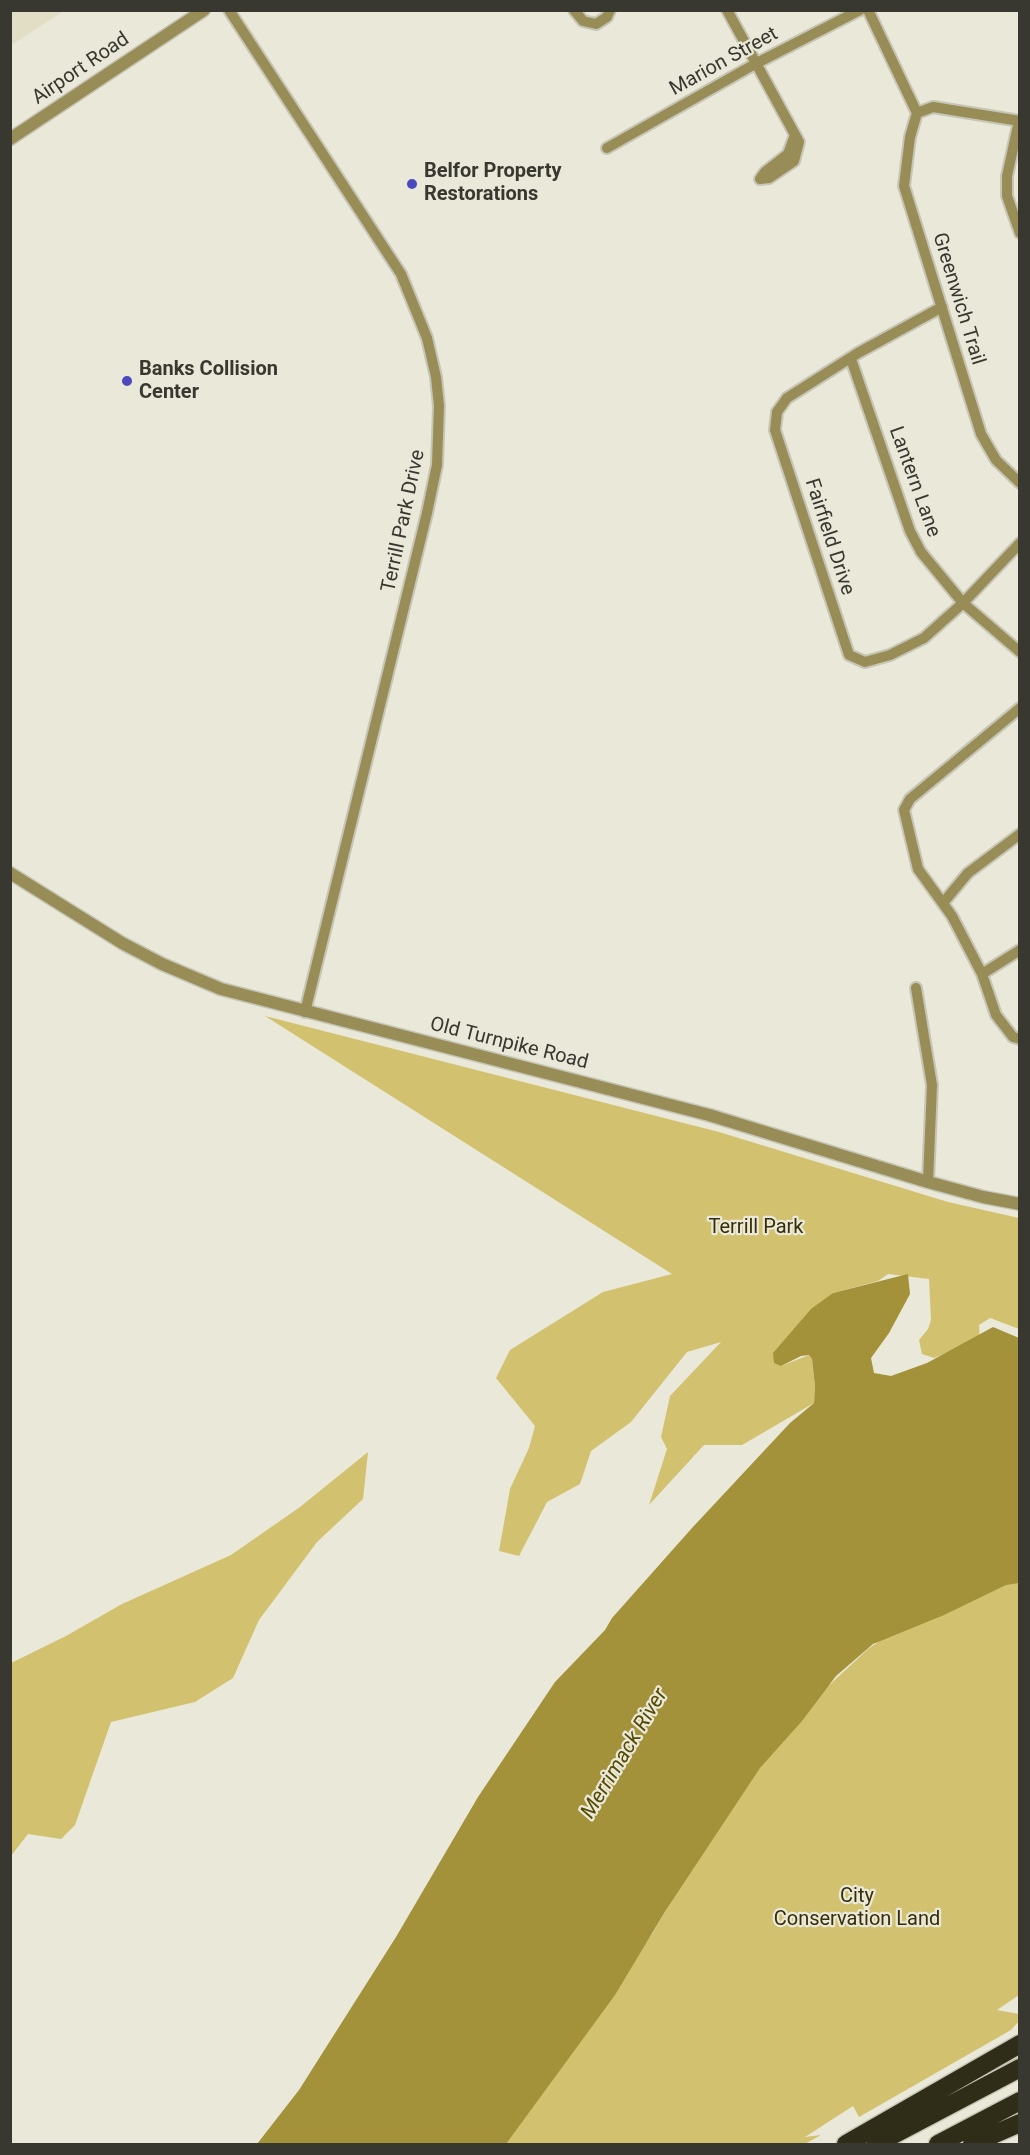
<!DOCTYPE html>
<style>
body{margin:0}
#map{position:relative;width:1030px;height:2155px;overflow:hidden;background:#eae8d8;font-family:Roboto,sans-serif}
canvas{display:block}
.frame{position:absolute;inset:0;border:12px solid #383730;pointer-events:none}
</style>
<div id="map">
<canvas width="1030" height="2155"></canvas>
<div class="frame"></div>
</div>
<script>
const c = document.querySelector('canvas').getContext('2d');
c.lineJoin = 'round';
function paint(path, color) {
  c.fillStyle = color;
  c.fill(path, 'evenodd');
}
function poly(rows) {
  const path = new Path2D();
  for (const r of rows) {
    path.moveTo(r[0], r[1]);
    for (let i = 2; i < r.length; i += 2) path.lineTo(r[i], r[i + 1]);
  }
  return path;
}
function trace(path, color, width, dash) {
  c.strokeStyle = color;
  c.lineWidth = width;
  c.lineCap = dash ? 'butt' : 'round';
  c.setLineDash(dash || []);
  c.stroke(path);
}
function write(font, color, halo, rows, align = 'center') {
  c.font = font + ' Roboto,sans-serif';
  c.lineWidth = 4.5;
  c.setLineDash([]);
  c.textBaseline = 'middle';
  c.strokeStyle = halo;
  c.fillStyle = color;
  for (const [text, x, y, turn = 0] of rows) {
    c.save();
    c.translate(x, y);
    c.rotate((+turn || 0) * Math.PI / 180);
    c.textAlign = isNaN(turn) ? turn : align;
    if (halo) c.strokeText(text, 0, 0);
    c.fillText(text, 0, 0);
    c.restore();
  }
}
paint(poly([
 [11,10,64,10,64,11,11,45]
]), '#e2dec6');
paint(poly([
 [265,1016,719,1132,948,1202,1019,1218,1019,1329,990,1318,979,1325,980,1340,934,1358,922,1354,919,1340,928,1329,931,1320,929,1279,888,1274,878,1281,833,1293,781,1366,809,1355,812,1359,815,1386,814,1403,742,1445,704,1445,649,1505,667,1449,661,1437,670,1396,721,1342,687,1352,631,1422,591,1451,580,1484,547,1502,519,1556,499,1551,510,1489,529,1448,535,1426,496,1378,510,1350,603,1292,672,1274],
 [368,1452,363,1499,317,1542,259,1620,233,1678,195,1702,111,1722,75,1825,61,1839,28,1834,11,1856,11,1663,66,1636,122,1604,231,1555,300,1507],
 [1019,1579,1019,1995,997,2010,1019,2014,1019,2021,1011,2030,859,2117,853,2106,805,2137,821,2135,805,2144,504,2144,652,1934,727,1806,824,1690,868,1649,897,1629]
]), '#d2c270');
paint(poly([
 [908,1274,910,1294,889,1333,871,1358,874,1373,891,1376,927,1363,993,1327,1019,1338,1019,1583,1006,1585,944,1615,873,1644,836,1676,802,1721,760,1768,666,1910,615,1995,506,2144,257,2144,299,2090,396,1937,478,1797,555,1682,605,1630,612,1618,692,1528,790,1423,814,1403,815,1386,812,1359,809,1355,801,1356,781,1366,774,1363,773,1353,811,1309,833,1293]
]), '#a3923a');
const minor = poly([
 [229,10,401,274,427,338,436,377,439,406,437,465,427,513,305,1012],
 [574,10,583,21,596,24,607,17,610,10],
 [727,10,799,142,794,161,769,178,760,179],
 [868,10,917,113],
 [917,113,910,137,904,186,981,434,996,460,1020,483],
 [917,113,933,107,1020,121],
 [1019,121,1007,176,1007,196,1020,233],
 [607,148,755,64,860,10],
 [760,179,765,172,788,154,795,135],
 [942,307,858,353,787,398,777,412,775,430,849,655,865,662,890,655,924,638,963,603,1020,543],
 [851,359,910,531,921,552,963,603,1020,652],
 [1020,708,910,799,904,810,918,869,952,916,982,974,996,1015,1013,1037,1020,1039],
 [943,903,968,873,1020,834],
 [982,974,1020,950],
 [916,988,932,1085,928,1182]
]);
const tertiary = poly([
 [10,139,204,10],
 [10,873,122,943,162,964,221,989,709,1115,928,1182,983,1197,1020,1204]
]);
const motorway = poly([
 [846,2144,1020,2044],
 [876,2144,1020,2068],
 [938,2144,1020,2101],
 [972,2144,1020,2123]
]);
trace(minor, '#c6c5b6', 14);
trace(tertiary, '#c6c5b6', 15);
trace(motorway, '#c6c5b6', 21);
trace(minor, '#988d56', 10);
trace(tertiary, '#988d56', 12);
trace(motorway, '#2f2c17', 18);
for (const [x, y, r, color] of [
 [412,184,6,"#4c48bf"],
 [127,381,6,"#4c48bf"]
]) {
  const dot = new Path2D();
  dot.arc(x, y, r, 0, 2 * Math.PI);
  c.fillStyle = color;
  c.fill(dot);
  trace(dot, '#eae8d8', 2);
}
write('20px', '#383730', '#eae8d8', [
 ["Marion Street",724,62,-29],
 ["Airport Road",81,69,-34],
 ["Greenwich Trail",958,299,73],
 ["Lantern Lane",914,482,70],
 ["Terrill Park Drive",404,521,-78],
 ["Fairfield Drive",829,537,72],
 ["Old Turnpike Road",509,1044,14]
]);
write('bold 20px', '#383730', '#eae8d8', [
 ["Belfor Property",424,172],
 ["Restorations",424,195],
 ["Banks Collision",139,370],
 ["Center",139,393]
], 'left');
write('20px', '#362e07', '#eae8d8', [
 ["Terrill Park",756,1228],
 ["City",857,1897],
 ["Conservation Land",857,1920]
]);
write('italic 21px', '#554900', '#eae8d8', [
 ["Merrimack River",625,1754,-59]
]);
</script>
